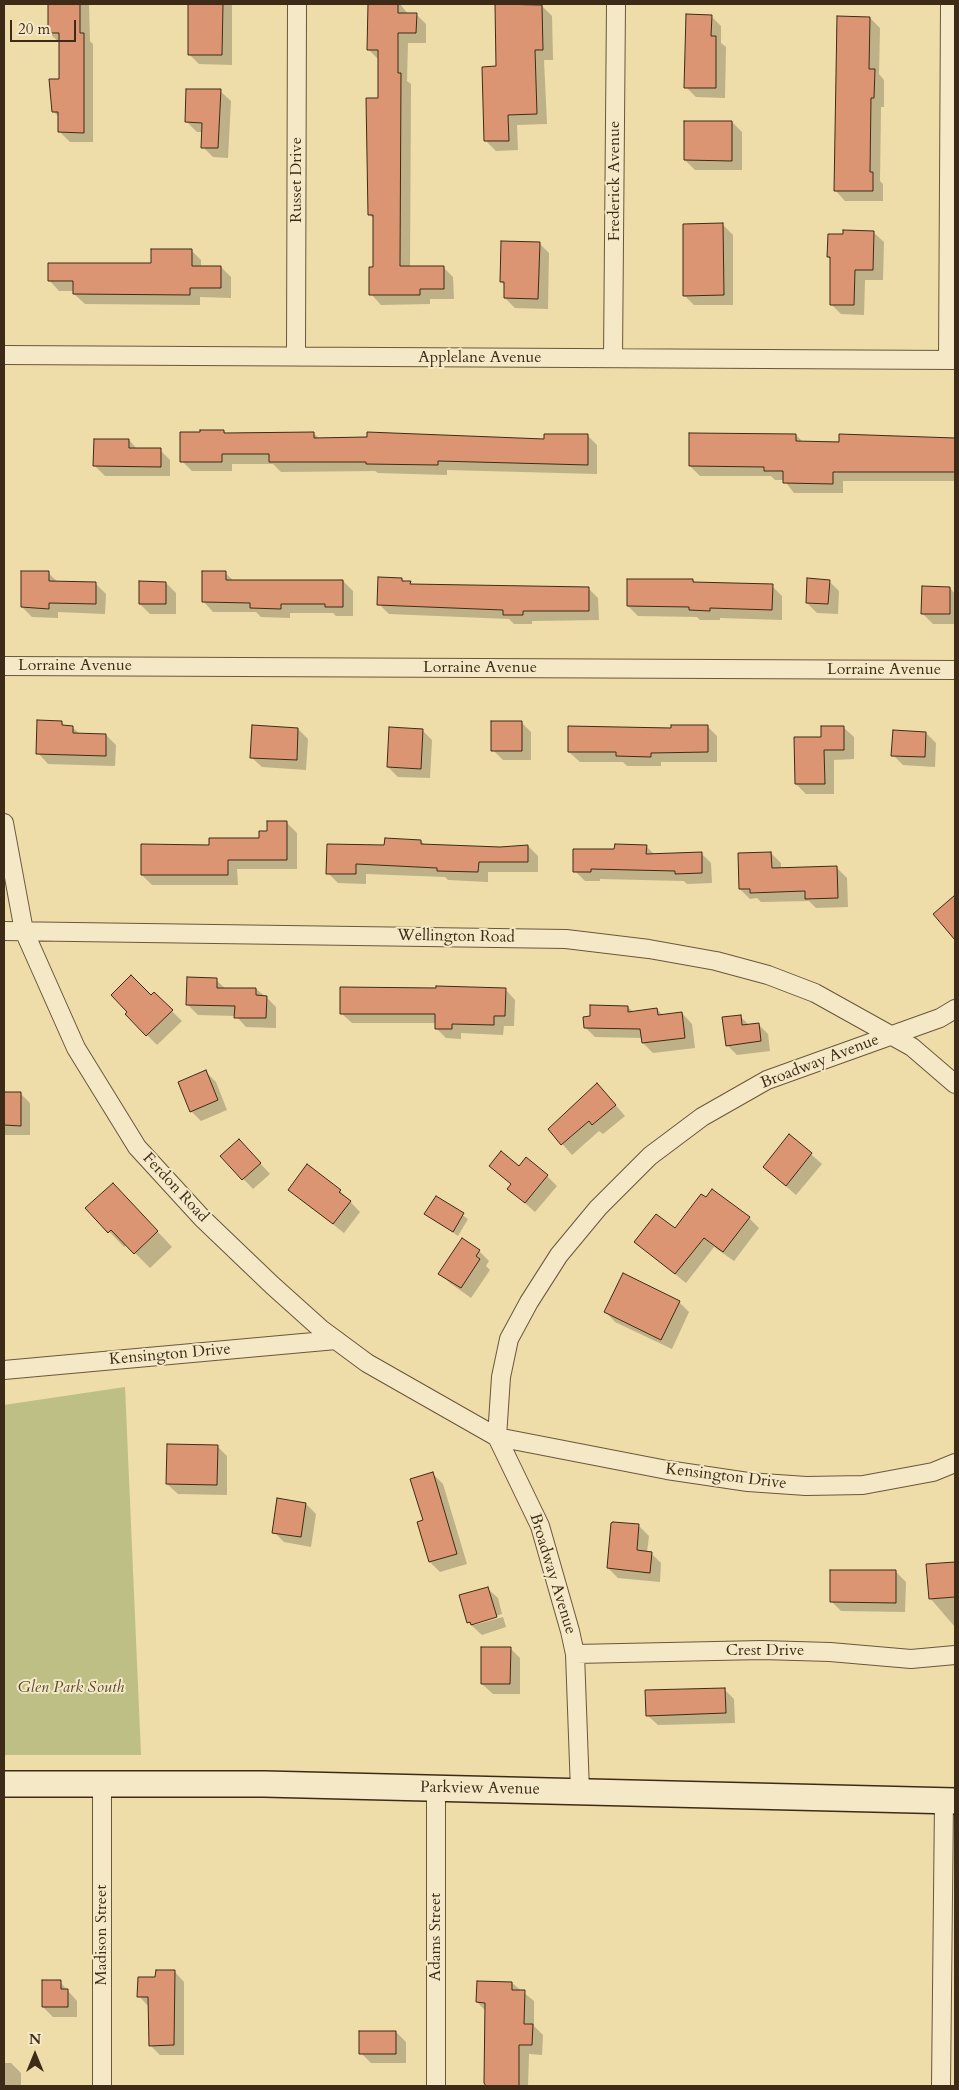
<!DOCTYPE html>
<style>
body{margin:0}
#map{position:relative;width:959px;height:2090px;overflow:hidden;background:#eedca9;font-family:Cardo,serif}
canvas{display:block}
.frame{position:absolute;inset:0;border:5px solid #3e2b17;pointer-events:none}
.north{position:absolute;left:10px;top:2030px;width:50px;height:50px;-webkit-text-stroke:4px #f4e8c7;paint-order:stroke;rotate:0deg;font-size:14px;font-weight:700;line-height:20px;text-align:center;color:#3e2b17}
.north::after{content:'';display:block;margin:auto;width:18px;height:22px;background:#3e2b17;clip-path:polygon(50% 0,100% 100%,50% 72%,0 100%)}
.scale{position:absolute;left:10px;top:20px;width:66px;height:22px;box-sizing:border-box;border:2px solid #3e2b17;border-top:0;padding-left:6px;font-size:15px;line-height:18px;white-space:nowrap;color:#3e2b17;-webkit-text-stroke:4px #f4e8c7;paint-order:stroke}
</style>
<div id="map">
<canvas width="959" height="2090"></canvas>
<div class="frame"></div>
<div class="north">N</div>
<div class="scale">20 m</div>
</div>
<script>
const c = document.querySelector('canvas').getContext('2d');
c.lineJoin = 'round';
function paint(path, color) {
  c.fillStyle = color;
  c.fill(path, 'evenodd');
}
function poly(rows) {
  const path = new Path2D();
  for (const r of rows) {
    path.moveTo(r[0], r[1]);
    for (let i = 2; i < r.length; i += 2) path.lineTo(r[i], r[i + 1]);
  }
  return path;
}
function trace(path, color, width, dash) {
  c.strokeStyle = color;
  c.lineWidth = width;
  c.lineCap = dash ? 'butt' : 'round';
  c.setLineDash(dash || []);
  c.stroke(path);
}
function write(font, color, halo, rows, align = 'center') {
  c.font = font + ' Cardo,serif';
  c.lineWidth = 4;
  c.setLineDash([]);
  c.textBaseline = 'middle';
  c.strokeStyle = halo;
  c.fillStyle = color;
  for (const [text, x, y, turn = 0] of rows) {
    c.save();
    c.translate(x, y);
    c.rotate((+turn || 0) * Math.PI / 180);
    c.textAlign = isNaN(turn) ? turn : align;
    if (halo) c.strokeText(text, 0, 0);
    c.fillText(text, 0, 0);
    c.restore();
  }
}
paint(poly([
 [125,1387,141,1755,4,1755,4,1405]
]), '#bdbf85');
paint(poly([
 [49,4,89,4,90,41,93,44,93,142,70,142,59,131,60,118,53,111,60,81,60,43,49,33],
 [190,4,232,5,232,65,199,64,189,54],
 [375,4,400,4,408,14,416,14,426,24,426,43,408,43,407,81,411,84,410,268,443,267,453,277,454,299,430,299,430,304,381,305,371,294,375,268,375,220,369,214,379,99,379,60,368,49],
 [497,4,542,6,552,16,553,60,544,60,547,124,517,125,518,150,496,151,486,141,497,68],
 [711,16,721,26,721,43,726,47,725,98,696,97,686,87],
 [870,18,880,28,879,74,884,80,884,107,881,107,880,181,883,184,883,201,845,201,835,190],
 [220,91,231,101,228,158,213,157,203,147,203,132,197,132,187,122],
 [732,122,742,132,742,170,695,170,685,160],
 [723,225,733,235,733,305,694,305,684,295],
 [873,232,884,242,883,280,865,280,864,315,841,314,831,304,832,260,828,257],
 [539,243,549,253,548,309,515,308,505,298,505,286,502,282],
 [191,250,201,260,201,267,221,267,231,277,231,298,200,297,200,305,85,304,74,294,74,291,59,291,49,280,152,265],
 [224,431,226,434,313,433,320,439,545,440,587,435,597,445,597,474,447,470,447,475,378,473,375,471,281,472,273,464,232,464,232,471,192,471,182,461],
 [796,435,803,442,955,439,955,481,843,481,843,493,794,493,784,480,775,480,771,476,700,476,690,466],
 [129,440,138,450,160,450,170,460,170,476,105,476,95,466],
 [48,573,58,582,96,584,106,594,105,614,58,612,58,618,32,617,22,607],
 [225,573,234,581,343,581,353,591,353,616,336,616,333,613,290,613,290,618,261,617,256,612,213,612,203,601],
 [401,579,413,586,588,588,598,598,599,620,532,621,532,624,514,624,509,619,389,614,379,604],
 [693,580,696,584,772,586,782,596,782,620,720,618,720,620,700,620,697,617,638,616,628,606],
 [829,581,839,591,838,614,817,613,807,603],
 [166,583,176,593,176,614,150,614,140,604],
 [950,588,955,594,955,624,933,624,923,614],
 [61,722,66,727,72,727,80,734,106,735,116,745,115,766,48,764,38,753],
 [521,722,531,732,531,760,503,760,493,750],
 [707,726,717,736,717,762,661,762,661,766,627,766,623,762,580,762,569,752,672,730],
 [843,727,854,737,854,759,834,760,834,794,806,794,796,784,822,738],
 [298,729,308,739,306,770,262,767,251,757],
 [422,730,432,740,430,778,398,777,388,767],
 [926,733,936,743,935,767,903,765,893,755],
 [286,822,297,833,297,869,237,869,238,885,152,885,142,875,210,847,260,839],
 [421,841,425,845,500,848,528,846,538,856,538,872,488,872,488,882,448,880,445,877,366,874,366,884,338,883,328,873,386,846],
 [646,846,655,855,701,853,711,863,712,883,687,884,684,881,600,879,600,881,585,881,575,871,616,850],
 [771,853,781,863,781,869,837,868,847,878,848,907,816,908,809,901,761,902,757,898,750,899,740,889],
 [216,980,226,989,256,989,266,997,276,1007,276,1028,246,1027,236,1016,198,1015,188,1005],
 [505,989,515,1000,514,1026,504,1026,503,1035,461,1033,461,1039,446,1038,436,1028,436,1023,352,1023,341,1013],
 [154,994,182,1021,157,1045,126,1014],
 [628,1007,633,1012,657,1009,663,1016,682,1013,692,1024,695,1048,653,1053,643,1043,642,1038,595,1037,585,1027],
 [740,1016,749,1025,758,1024,768,1034,770,1051,737,1055,727,1045],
 [206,1072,216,1082,227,1110,201,1121,191,1111],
 [4,1093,20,1093,30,1103,30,1135,4,1135],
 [607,1095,625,1116,603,1134,599,1131,572,1155,549,1129],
 [790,1136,822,1164,796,1195,764,1167],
 [249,1151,270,1174,253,1189,222,1156],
 [490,1166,519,1168,547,1176,557,1186,535,1212,509,1189,512,1185],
 [289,1190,340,1191,360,1212,344,1233],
 [436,1197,468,1219,458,1236,426,1214],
 [128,1200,172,1247,150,1268,127,1245,124,1247,87,1208],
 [749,1218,759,1228,734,1261,714,1247,686,1283,635,1242,675,1230],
 [479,1251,489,1261,486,1266,490,1270,471,1298,450,1283,440,1273],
 [679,1302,689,1312,672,1349,615,1322,605,1311],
 [217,1446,227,1456,227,1495,178,1494,167,1484],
 [433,1474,443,1484,467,1564,440,1572,430,1562,424,1521],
 [306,1504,316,1514,311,1547,284,1542,274,1532],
 [639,1526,649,1536,647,1552,651,1553,661,1563,660,1582,618,1578,608,1568],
 [955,1563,955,1627,930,1598,928,1565],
 [896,1572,906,1582,905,1612,841,1611,831,1601],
 [487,1588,498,1598,502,1614,474,1623,474,1625,503,1617,506,1627,482,1635,468,1622],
 [510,1648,520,1658,520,1694,493,1694,482,1684],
 [724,1689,734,1699,735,1723,658,1725,647,1715],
 [174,1971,184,1982,184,2055,160,2055,150,2045,149,2007,139,1996],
 [60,1982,77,2001,77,2017,53,2017,43,2007],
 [512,1983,534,2001,534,2026,543,2035,542,2055,529,2054,528,2086,487,2086,485,2083,486,2011,477,2002],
 [396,2032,406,2042,406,2063,371,2063,361,2053],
 [4,2063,11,2063,21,2073,21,2086,4,2086]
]), '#0003');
const building = poly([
 [48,4,80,4,80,33,84,33,84,133,58,132,58,112,52,112,49,79,59,79,59,33,48,33,48,4],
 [188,4,223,4,222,55,188,55,188,4],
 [368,4,398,4,398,13,417,13,416,33,398,33,398,73,401,73,400,266,444,266,444,289,420,289,420,295,369,295,369,267,373,267,373,215,368,215,366,98,378,98,378,50,367,50,368,4],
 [495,4,542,5,543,50,535,50,537,114,508,115,509,141,484,141,482,67,496,66,495,4],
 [686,14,712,15,711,36,716,36,716,88,684,88,686,14],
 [837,16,870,17,869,69,875,69,874,98,871,98,870,172,873,172,873,191,834,191,837,16],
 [186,89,221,89,218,148,201,148,202,123,185,122,186,89],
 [684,121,732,121,732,161,684,160,684,121],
 [723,223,724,295,683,296,683,224,723,223],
 [843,230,874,231,873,270,855,270,854,305,830,305,830,257,827,257,828,234,843,234,843,230],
 [501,241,540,242,538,299,504,298,504,282,500,282,501,241],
 [151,249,192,249,192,266,221,266,221,288,190,288,190,295,73,294,73,281,48,281,48,263,151,263,151,249],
 [200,430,224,430,224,433,314,432,314,438,367,437,367,432,544,439,544,434,588,434,588,465,438,461,438,465,366,464,366,462,269,462,269,454,222,454,222,462,180,462,180,432,200,432,200,430],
 [689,433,796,434,796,441,839,442,839,434,955,438,955,472,833,472,833,484,783,483,783,471,764,471,764,467,689,466,689,433],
 [94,439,129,439,129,448,161,448,161,467,93,466,94,439],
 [21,571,49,571,49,581,96,582,96,604,49,603,49,609,21,607,21,571],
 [202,571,226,571,226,580,343,580,343,607,325,607,325,604,281,604,281,609,250,608,250,603,202,602,202,571],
 [378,577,402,578,402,581,411,581,410,584,589,587,589,611,523,611,523,615,503,615,503,610,377,605,378,577],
 [807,578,830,580,828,604,806,603,807,578],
 [627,579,693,579,693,582,773,584,772,610,710,608,710,611,689,610,689,607,627,606,627,579],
 [139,581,166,582,166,604,139,604,139,581],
 [922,586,950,587,950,614,921,614,922,586],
 [37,720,62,721,62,725,73,726,73,733,106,734,106,756,36,754,37,720],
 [491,721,522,721,522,751,491,751,491,721],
 [252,725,298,728,297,760,250,758,252,725],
 [671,725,708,725,708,752,651,753,651,757,616,756,616,752,568,752,568,726,671,728,671,725],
 [821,726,844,726,844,750,824,750,825,784,795,784,794,737,821,737,821,726],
 [389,727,423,729,421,769,387,767,389,727],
 [893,730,926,732,925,757,891,756,893,730],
 [267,821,287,821,287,860,228,860,228,875,141,875,141,844,209,845,209,838,259,838,259,831,267,831,267,821],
 [385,838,421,840,421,844,500,847,528,845,528,862,479,862,478,872,437,871,437,868,356,864,356,874,326,874,327,844,384,845,385,838],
 [615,844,647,845,646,854,702,852,702,873,675,874,675,871,591,869,591,872,573,872,573,849,614,849,615,844],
 [771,852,772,868,837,866,838,898,805,899,805,891,750,893,750,889,739,889,738,853,771,852],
 [955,895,955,940,933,914,955,895],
 [131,975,151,995,154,992,173,1010,146,1036,125,1014,127,1012,111,995,131,975],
 [187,977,217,978,217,988,256,988,256,995,267,996,266,1018,234,1018,235,1006,186,1005,187,977],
 [436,986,506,988,505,1016,494,1016,494,1025,452,1024,452,1029,435,1029,435,1014,340,1014,340,987,436,988,436,986],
 [590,1005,628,1006,628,1012,657,1008,658,1015,682,1012,685,1038,642,1043,640,1029,584,1028,583,1017,590,1016,590,1005],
 [741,1015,742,1025,759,1023,761,1041,726,1046,722,1017,741,1015],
 [206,1070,218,1100,190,1112,178,1082,206,1070],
 [597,1083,616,1105,592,1125,589,1121,561,1145,548,1129,597,1083],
 [4,1092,21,1092,21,1126,4,1125,4,1092],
 [789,1134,812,1153,786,1186,763,1167,789,1134],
 [239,1139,261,1163,242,1180,220,1156,239,1139],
 [501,1151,519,1166,526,1157,548,1175,525,1203,507,1189,511,1184,489,1166,501,1151],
 [307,1164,341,1190,339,1192,351,1201,333,1224,288,1190,307,1164],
 [113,1183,158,1231,134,1254,111,1230,108,1233,85,1208,113,1183],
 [712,1189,750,1217,723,1252,704,1238,675,1274,634,1242,656,1214,675,1228,701,1194,706,1197,712,1189],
 [436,1196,464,1213,453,1232,424,1214,436,1196],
 [462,1238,480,1250,476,1256,480,1259,461,1288,438,1274,462,1238],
 [623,1273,680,1301,661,1340,604,1312,623,1273],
 [167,1444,218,1445,217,1485,166,1484,167,1444],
 [433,1472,457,1554,429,1562,417,1522,423,1520,410,1479,433,1472],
 [277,1498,306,1503,301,1537,272,1533,277,1498],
 [613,1522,639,1524,637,1550,652,1552,650,1573,607,1568,611,1523,613,1522],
 [955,1562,955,1597,929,1599,926,1564,955,1562],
 [830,1570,896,1570,896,1603,830,1602,830,1570],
 [488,1587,497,1617,471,1625,470,1622,467,1623,459,1595,488,1587],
 [481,1647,511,1647,510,1684,481,1684,481,1647],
 [725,1688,726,1713,646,1716,645,1690,725,1688],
 [156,1970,175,1970,174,2045,149,2046,148,1997,137,1997,138,1977,155,1977,156,1970],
 [42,1980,61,1980,61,1989,68,1989,68,2007,42,2007,42,1980],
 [477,1981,512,1982,512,1990,525,1990,524,2024,533,2024,532,2045,519,2045,519,2086,486,2086,484,2083,485,2003,476,2002,477,1981],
 [359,2031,396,2031,396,2054,359,2054,359,2031]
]);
paint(building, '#dc9572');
trace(building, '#3e2b17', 1);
const street = poly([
 [4,355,955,360],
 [296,356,297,4],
 [613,358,616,4],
 [948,360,950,4],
 [4,666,955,670],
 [4,823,24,931,76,1048,137,1147,202,1218,272,1285,321,1329,367,1363,497,1437,667,1470,748,1482,806,1486,863,1485,933,1472,955,1463],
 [4,931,566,939,649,949,716,961,768,975,815,993,912,1047,955,1084],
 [4,1370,336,1340],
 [575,1654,762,1650,830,1652,911,1659,955,1655],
 [102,1784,102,2086],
 [580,1791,575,1654,570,1631,540,1526,497,1437,501,1377,509,1339,529,1302,559,1255,598,1208,650,1156,702,1117,767,1080,940,1018,955,1009],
 [436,2086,436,1789],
 [941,2086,944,1800]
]);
const secondary = poly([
 [4,1784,264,1784,955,1801]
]);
trace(street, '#6a573c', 20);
trace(secondary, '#3e2b17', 28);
trace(street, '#f4e8c7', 18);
trace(secondary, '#f4e8c7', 25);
write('16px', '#3e2b17', '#f4e8c7', [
 ["Russet Drive",297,180,-90],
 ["Frederick Avenue",615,181,-90],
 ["Applelane Avenue",480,358],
 ["Lorraine Avenue",75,666],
 ["Lorraine Avenue",480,668],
 ["Lorraine Avenue",884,670],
 ["Wellington Road",456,937,1],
 ["Broadway Avenue",820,1062,-21],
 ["Ferdon Road",175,1188,47],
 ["Kensington Drive",170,1355,-5],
 ["Kensington Drive",726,1477,7],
 ["Broadway Avenue",552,1574,73],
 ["Crest Drive",765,1651],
 ["Parkview Avenue",480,1789,1],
 ["Madison Street",102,1935,-90],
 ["Adams Street",436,1937,-90]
]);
write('italic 16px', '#57492d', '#f4e8c7', [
 ["Glen Park South",71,1688]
]);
</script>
